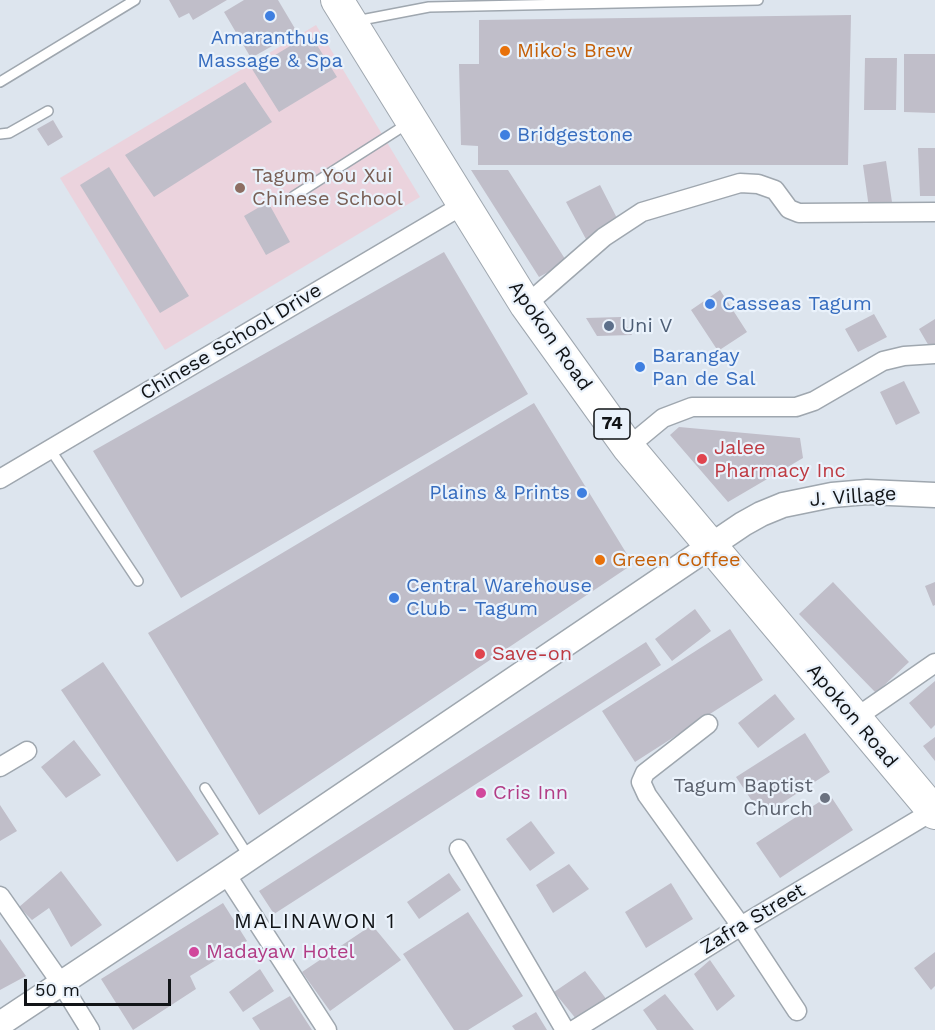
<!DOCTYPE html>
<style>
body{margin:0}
#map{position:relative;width:935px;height:1030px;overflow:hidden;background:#dde5ee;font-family:"Work Sans",sans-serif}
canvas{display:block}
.scale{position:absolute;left:24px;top:979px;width:147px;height:27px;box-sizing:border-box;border:3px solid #111417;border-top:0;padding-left:8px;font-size:18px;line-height:21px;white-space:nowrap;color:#111417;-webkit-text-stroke:4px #eaf2fb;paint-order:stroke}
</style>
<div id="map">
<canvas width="935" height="1030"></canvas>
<div class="scale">50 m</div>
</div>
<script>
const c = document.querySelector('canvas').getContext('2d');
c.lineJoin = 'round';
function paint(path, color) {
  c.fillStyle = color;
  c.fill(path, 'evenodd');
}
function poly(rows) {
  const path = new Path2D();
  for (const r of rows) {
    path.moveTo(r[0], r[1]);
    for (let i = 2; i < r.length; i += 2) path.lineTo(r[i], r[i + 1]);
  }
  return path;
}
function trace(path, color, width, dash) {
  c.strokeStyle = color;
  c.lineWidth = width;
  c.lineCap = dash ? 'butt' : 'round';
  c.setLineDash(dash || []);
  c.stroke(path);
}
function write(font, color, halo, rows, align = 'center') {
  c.font = font + ' "Work Sans",sans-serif';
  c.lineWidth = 4.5;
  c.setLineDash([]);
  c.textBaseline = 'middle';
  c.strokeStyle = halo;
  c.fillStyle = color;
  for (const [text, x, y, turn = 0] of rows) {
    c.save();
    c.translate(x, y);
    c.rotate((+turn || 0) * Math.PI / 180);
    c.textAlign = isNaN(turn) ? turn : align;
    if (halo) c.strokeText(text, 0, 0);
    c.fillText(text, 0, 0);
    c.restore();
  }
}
paint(poly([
 [316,25,420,197,165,350,60,178]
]), '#ebd3dd');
paint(poly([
 [169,0,227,0,193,20,189,13,179,18],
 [244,0,278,0,297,32,251,58,224,12],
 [851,15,848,165,478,165,478,146,461,145,459,64,479,64,479,20],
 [310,34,337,77,279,112,252,69],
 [904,54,935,54,935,113,904,112],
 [865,58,897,58,896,110,864,110],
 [245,82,272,122,154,197,125,155],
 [53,120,63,137,48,146,37,129],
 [918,148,935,148,935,196,920,196],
 [886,161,893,209,869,208,863,165],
 [109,167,189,296,160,313,80,185],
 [471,170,508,170,567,262,539,277],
 [600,185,620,224,587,241,566,202],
 [268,202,290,242,266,255,244,216],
 [444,252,528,394,181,598,93,451],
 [720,290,747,332,718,351,691,310],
 [874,314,887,337,858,352,845,329],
 [621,317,632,335,597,336,586,318],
 [935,319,935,353,933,353,919,329],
 [904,381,920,413,896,425,880,392],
 [534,403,633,564,259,815,148,633],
 [679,427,800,438,803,458,728,502,670,435],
 [833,582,909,662,876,693,799,614],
 [935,582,935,605,933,606,925,586],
 [695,609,711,631,672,661,655,639],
 [730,629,763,680,635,762,602,711],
 [646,642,661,665,274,914,259,891],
 [103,662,219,834,177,862,61,690],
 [935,681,935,725,931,729,909,703],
 [775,694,795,719,758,748,738,723],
 [805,733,830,772,762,816,736,777],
 [935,737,935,761,923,746],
 [74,740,101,775,66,798,41,767],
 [830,795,853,830,780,878,756,843],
 [0,805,17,831,0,841],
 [531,821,555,853,530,871,506,839],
 [569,864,589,889,553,913,536,885],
 [61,871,102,925,71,947,49,908,32,920,19,907],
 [449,873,461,890,419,919,407,902],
 [671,883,693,919,646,948,625,912],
 [223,903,247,941,190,976,196,989,133,1030,101,979],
 [468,912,523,996,468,1030,454,1030,403,954],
 [372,925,401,960,330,1011,302,972],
 [0,939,26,976,0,990],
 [935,952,935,986,931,990,914,968],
 [710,960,735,996,717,1011,694,974],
 [260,969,274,991,243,1012,229,992],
 [585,971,607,1000,577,1020,554,992],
 [665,994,694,1030,657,1030,643,1010],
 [290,996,312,1030,260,1030,252,1018],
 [536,1012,547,1030,515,1030,512,1026]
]), '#c0bec9');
const lane = poly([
 [356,21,429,7,758,0],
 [0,82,135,0],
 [0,134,9,133,48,111],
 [294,196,407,124],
 [50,449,138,581],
 [205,788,249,857]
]);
const street = poly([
 [526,305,604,237,642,212,740,183,758,184,775,190,789,209,799,213,935,212],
 [628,447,663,418,692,407,796,407,814,401,883,361,904,356,935,354],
 [0,479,463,205],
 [854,719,935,663],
 [708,724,645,773,641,782,647,795,741,926,797,1011],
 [0,767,27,751],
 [459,849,565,1030],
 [226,874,327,1030],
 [0,896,61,983,90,1030],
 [574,1030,741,926,933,811]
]);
const secondary = poly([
 [0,1024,226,874,743,524,761,514,783,505,832,495,867,492,935,495]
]);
const highway = poly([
 [337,0,526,305,628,447,935,813]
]);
trace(lane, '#9fa7af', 12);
trace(street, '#9fa7af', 21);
trace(secondary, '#9fa7af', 27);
trace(highway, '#9fa7af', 34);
trace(lane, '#fff', 9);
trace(street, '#fff', 18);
trace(secondary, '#fff', 24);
trace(highway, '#fff', 32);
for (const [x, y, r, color] of [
 [270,16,6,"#3f7fe0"],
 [505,51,6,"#e8710a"],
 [505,135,6,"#3f7fe0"],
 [240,188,6,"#8d6e63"],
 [710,304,6,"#3f7fe0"],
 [609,326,6,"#5c6f8a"],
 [640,367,6,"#3f7fe0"],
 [702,459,6,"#e0444e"],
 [582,493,6,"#3f7fe0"],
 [600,560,6,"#e8710a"],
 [394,598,6,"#3f7fe0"],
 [480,654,6,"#e0444e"],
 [481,793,6,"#d1479c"],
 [825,798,6,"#6b7280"],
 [194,952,6,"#d1479c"]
]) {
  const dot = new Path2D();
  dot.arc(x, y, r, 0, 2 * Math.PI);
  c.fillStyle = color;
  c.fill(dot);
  trace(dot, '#eaf2fb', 2);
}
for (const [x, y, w] of [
 [612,424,36]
]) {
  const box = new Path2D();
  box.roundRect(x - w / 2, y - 15, w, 30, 4.5);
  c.fillStyle = '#eaf2fb';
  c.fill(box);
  trace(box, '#111417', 1.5);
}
write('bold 18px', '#111417', null, [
 ["74",612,424]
]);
write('20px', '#366cbe', '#eaf2fb', [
 ["Amaranthus",270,38,"center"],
 ["Massage & Spa",270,61,"center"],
 ["Bridgestone",517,135],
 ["Casseas Tagum",722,304],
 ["Barangay",652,356],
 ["Pan de Sal",652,379],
 ["Plains & Prints",570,493,"right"],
 ["Central Warehouse",406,586],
 ["Club - Tagum",406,609]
], 'left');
write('20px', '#c56008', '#eaf2fb', [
 ["Miko's Brew",517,51],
 ["Green Coffee",612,560]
], 'left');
write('20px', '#785e54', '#eaf2fb', [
 ["Tagum You Xui",252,176],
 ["Chinese School",252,199]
], 'left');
write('20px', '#4e5e75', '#eaf2fb', [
 ["Uni V",621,326]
], 'left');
write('20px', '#111417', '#eaf2fb', [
 ["Apokon Road",550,336,55],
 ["Chinese School Drive",231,342,-31],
 ["J. Village",853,497,-4],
 ["Apokon Road",852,716,50],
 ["Zafra Street",753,919,-31]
]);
write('20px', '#be3a42', '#eaf2fb', [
 ["Jalee",714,448],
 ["Pharmacy Inc",714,471],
 ["Save-on",492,654]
], 'left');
write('20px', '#5b616d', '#eaf2fb', [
 ["Tagum Baptist",813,786],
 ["Church",813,809]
], 'right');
write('20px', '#b23c85', '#eaf2fb', [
 ["Cris Inn",493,793],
 ["Madayaw Hotel",206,952]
], 'left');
c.letterSpacing = '1.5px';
write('21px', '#111417', '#eaf2fb', [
 ["MALINAWON 1",315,922]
]);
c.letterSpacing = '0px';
</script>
